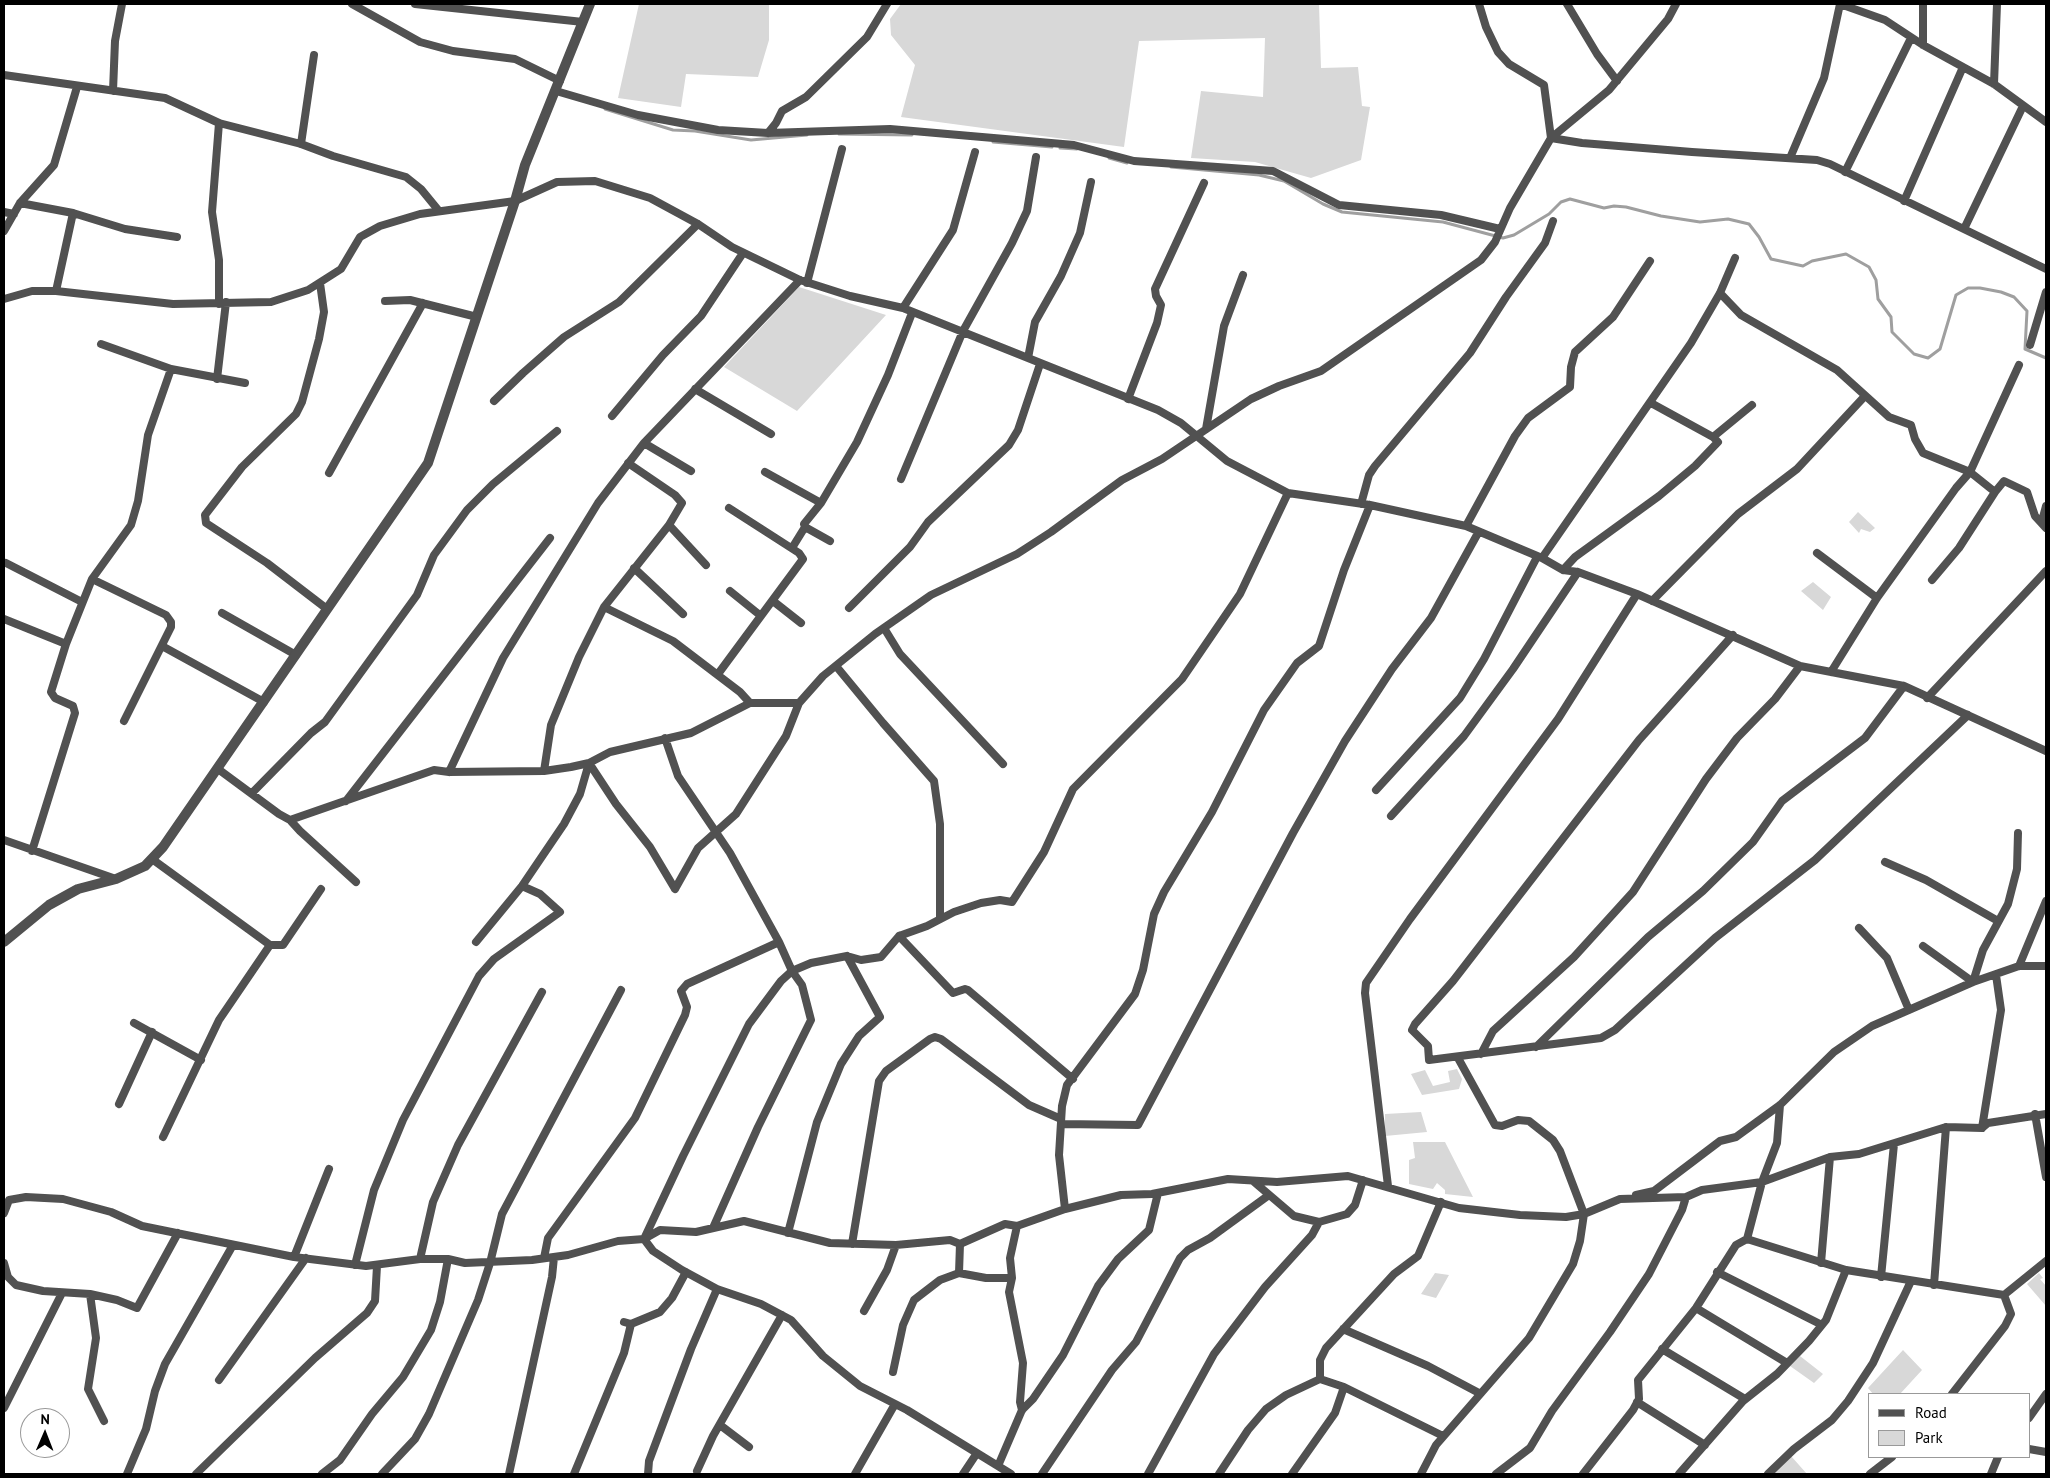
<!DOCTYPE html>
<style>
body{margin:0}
#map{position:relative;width:2050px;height:1478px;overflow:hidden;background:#fff;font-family:"PT Sans",sans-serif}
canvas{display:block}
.frame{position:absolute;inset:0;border:5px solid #000;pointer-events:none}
.legend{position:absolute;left:1868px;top:1393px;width:162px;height:65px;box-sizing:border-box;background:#fff;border:1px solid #999;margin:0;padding:6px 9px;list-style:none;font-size:15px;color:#000}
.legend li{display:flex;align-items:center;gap:10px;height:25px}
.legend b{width:25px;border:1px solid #999}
.north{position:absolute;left:20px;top:1408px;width:50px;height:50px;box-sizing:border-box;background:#fff;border:1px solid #999;border-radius:50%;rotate:1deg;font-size:14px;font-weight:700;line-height:20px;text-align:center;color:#000}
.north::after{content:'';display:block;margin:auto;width:18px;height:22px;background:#000;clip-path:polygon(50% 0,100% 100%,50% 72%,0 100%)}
</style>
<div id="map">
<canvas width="2050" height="1478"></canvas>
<div class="frame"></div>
<ul class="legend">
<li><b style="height:6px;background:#515151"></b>Road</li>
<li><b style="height:14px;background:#d8d8d8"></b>Park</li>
</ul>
<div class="north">N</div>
</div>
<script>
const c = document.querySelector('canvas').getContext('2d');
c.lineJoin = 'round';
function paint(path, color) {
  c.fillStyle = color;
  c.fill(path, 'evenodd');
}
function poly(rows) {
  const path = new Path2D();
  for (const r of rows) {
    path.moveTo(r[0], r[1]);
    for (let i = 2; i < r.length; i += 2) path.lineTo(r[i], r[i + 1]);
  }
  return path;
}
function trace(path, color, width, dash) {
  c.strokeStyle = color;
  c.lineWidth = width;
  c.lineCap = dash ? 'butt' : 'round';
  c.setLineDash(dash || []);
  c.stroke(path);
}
paint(poly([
 [639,4,769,4,769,40,758,77,686,74,681,107,618,98],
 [901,4,1319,4,1321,68,1358,67,1362,106,1370,107,1361,160,1311,178,1255,162,1191,158,1201,91,1263,97,1265,38,1139,41,1124,147,901,117,915,65,891,35,890,19],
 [799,287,886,315,797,411,724,367],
 [1858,512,1875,528,1870,532,1861,529,1859,533,1849,522],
 [1813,582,1831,597,1823,610,1801,591],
 [1457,1069,1462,1079,1459,1089,1422,1095,1411,1074,1425,1070,1433,1086,1450,1082,1448,1071],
 [1421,1112,1427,1132,1385,1136,1385,1114],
 [1413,1142,1445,1142,1473,1197,1445,1194,1445,1190,1437,1183,1433,1189,1409,1184,1409,1160,1415,1158],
 [1435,1273,1449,1275,1436,1298,1421,1294],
 [2039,1273,2043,1278,2040,1279,2046,1286,2046,1306,2027,1284],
 [1903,1350,1922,1370,1900,1394,1873,1394,1868,1388],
 [1800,1356,1823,1374,1814,1383,1790,1366],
 [1791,1456,1807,1474,1773,1474]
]), '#d8d8d8');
trace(poly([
 [605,109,673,130,695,131,751,140,807,135],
 [839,134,912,135],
 [993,142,1052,147],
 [1060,148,1077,149],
 [1109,158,1127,163],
 [1171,167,1259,175,1284,181,1323,204,1342,212,1443,222,1503,238,1514,235,1549,214,1561,202,1570,199,1604,208,1614,206,1626,207,1661,216,1700,222,1728,219,1749,224,1759,237,1771,259,1803,266,1812,261,1846,254,1869,267,1876,280,1878,299,1891,317,1892,332,1914,354,1928,358,1940,349,1956,295,1968,288,1980,288,2001,292,2014,297,2027,311,2025,349,2046,358]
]), '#9f9f9f', 3);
trace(poly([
 [352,4,420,42,453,51,515,59,560,81],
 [415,4,583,22],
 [1479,4,1486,27,1498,52,1509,64,1544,85,1551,138,1582,143,1692,152,1817,160,1830,164,2046,269],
 [1567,4,1597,54,1617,81],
 [1923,45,1923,4],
 [4,75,165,98,219,123,301,144,333,156,406,177,421,189,439,211],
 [1994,84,1997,4],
 [113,91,115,41,122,4],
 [556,91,638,115,718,130,768,133,890,129,1074,145,1134,161,1273,171,1339,205,1441,215,1500,229],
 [768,133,776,123,782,111,806,97,867,37,887,4],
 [301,144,314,55],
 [1790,158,1824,78,1840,4,1885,20,1923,45,1994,84,2046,122],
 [1845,172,1911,38],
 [1904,201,1963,67],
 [20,203,73,213,125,229,177,237],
 [4,212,14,214],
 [1964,229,2023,106],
 [4,231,20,203,54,165,77,87],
 [320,283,324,312,319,339,302,402,296,414,242,467,205,515,206,523,267,563,327,609],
 [807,283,842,149],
 [56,291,73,213],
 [1720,293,1741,315,1837,370,1889,417,1911,425,1915,439,1923,453,1970,472,1995,492,1959,548,1932,580],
 [4,299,32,291,56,291,173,304,271,302,308,290,341,269,360,237,380,226,420,214,515,201,557,182,595,181,650,198,698,224,732,247,800,280,850,296,903,308,1158,410,1181,423,1227,461,1288,493,1370,505,1466,526,1542,558,1563,570,1578,572,1637,594,1800,666,1904,686,2046,751],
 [385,301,410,300,477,317],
 [219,304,219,260,212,212,219,123],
 [903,308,953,230,975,152],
 [101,344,171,369,245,383],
 [2030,345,2046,292],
 [1028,358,1035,322,1061,276,1080,233,1091,182],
 [217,379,226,302],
 [695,389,771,434],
 [1128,399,1157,323,1161,305,1156,296,1155,289,1204,183],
 [494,401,523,373,564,337,619,302,698,224],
 [612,416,663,355,701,316,743,253],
 [1206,429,1224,326,1243,275],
 [1713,437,1752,405],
 [644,443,691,471],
 [765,472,821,503],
 [329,473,423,303],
 [901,479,963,331,1012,243,1027,211,1036,157],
 [1995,492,2004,481,2027,492,2035,516,2046,528],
 [1361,504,1369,475,1375,466,1470,353,1506,297,1545,243,1553,221],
 [2042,521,2046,506],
 [669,525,706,565],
 [1466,526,1515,436,1528,418,1570,387,1571,367,1575,352,1613,317,1650,261],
 [830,541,805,527,804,524,821,503,857,442,888,375,912,313],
 [792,548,805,527],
 [1817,553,1877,598],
 [1542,558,1691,343,1720,293,1735,258],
 [6,563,82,602],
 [634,568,683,614],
 [1563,570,1575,557,1659,496,1695,466,1718,442,1713,437,1651,403],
 [92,579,166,615,171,622,171,627,124,721],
 [730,591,761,616],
 [773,601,801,623],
 [1652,601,1738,514,1797,469,1864,397],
 [604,607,673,641,740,692,750,703],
 [849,608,910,547,928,522,1009,445,1018,430,1040,364],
 [222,613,296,655],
 [4,619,66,644],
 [884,628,900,654,1003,764],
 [1733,635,1639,740,1453,981,1415,1024,1412,1030,1428,1046,1429,1060,1601,1038,1615,1030,1715,938,1815,860,1968,715],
 [162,646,264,702],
 [836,666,883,723,934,781,940,824,940,919],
 [1831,672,1877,598,1956,488,1970,472,2019,365],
 [718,674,803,559,799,553,729,508],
 [1927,698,2046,571],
 [665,738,678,776,730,853,779,942,792,971,802,985,811,1020,758,1127,713,1228],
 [589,763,616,804,650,847,675,889],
 [218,769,279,814,290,820,434,770,449,772,544,771,571,767,589,763,610,752,691,733,750,703,799,703],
 [544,771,551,725,579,657,604,607,669,525,682,503,675,495,628,463],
 [449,772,503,658,598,503,644,443,800,280],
 [1376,790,1460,698,1484,659,1537,557],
 [252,793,311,733,325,722,417,595,434,555,467,510,493,484,557,431],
 [346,801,550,538],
 [1391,816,1464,736,1513,669,1578,572],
 [290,820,300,831,356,882],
 [4,840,116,879],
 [32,851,75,713,73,706,55,698,51,692,66,644,92,579,131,525,138,501,148,435,171,369],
 [152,859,270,945,283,945,321,889],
 [1885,862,1926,880,1998,921],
 [675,889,698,848,736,814,786,736,799,703,823,676,875,634,931,595,1017,554,1051,532,1122,480,1162,459,1251,399,1279,386,1321,371,1481,260,1495,242,1510,208,1551,138,1609,90,1668,19,1676,4],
 [1859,928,1887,958,1909,1010],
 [899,936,953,993,965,989,968,990,1073,1079],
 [476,942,522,886,564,824,580,794,589,763],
 [1923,946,1973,982,1983,950,2008,904,2017,869,2018,833],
 [2019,966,2046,901],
 [134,1023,201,1060],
 [1536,1047,1648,937,1703,891,1753,842,1782,801,1865,738,1904,686],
 [1481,1054,1493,1031,1574,957,1633,892,1706,779,1737,738,1775,699,1800,666],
 [119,1104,152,1032],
 [2035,1114,2046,1177],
 [1061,1124,1138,1125,1293,833,1345,741,1392,669,1431,618,1478,533],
 [1982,1128,2001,1010,1996,975],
 [163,1137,219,1020,270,945],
 [1253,1181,1294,1216,1319,1222,1347,1214,1355,1205,1363,1180],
 [1388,1186,1365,993,1366,983,1410,919,1558,719,1637,594],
 [1636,1195,1654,1191,1720,1141,1736,1137,1780,1105,1834,1052,1872,1026,1973,982,2019,966,2046,966],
 [1065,1209,1059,1155,1062,1106,1067,1085,1135,994,1143,970,1154,914,1164,892,1212,812,1264,710,1297,663,1319,646,1344,570,1370,505],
 [4,1213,9,1200,26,1197,63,1199,111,1212,142,1226,294,1257,366,1266,420,1259,448,1259,465,1263,532,1260,568,1255,618,1241,644,1239,660,1230,696,1232,744,1221,830,1243,896,1245,950,1240,960,1244,1005,1224,1017,1226,1065,1209,1121,1195,1152,1194,1228,1179,1277,1182,1348,1176,1459,1208,1520,1215,1566,1217,1584,1214,1620,1199,1686,1197,1702,1190,1762,1182,1830,1157,1859,1154,1946,1127,1982,1128,1988,1123,2046,1114],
 [1017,1226,1010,1258,1012,1278,1009,1292,1023,1363,1020,1402,1022,1410],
 [788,1233,817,1122,841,1064,859,1036,880,1017,847,956],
 [1747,1239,1846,1270,2004,1295,2046,1261],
 [852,1244,879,1081,886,1071,930,1039,935,1037,941,1039,1029,1105,1061,1119],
 [294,1257,329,1169],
 [544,1258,548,1238,635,1118,685,1015,687,1007,681,991,687,984,779,942],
 [420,1259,433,1202,458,1145,542,992],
 [4,1263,8,1277,16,1285,43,1291,90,1294,117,1300,137,1308,178,1233],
 [1821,1263,1830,1157],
 [355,1265,374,1190,403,1120,479,976,494,959,560,912,540,894,522,886],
 [1717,1272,1822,1325],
 [959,1273,960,1244],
 [1881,1277,1894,1144],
 [1934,1285,1946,1127],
 [90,1294,96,1338,88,1389,104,1421],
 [1696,1308,1787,1363],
 [864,1311,887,1270,896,1245],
 [624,1322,631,1324,660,1312,672,1298,686,1272],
 [1343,1329,1428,1366,1479,1393],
 [1662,1349,1745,1399],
 [893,1372,903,1325,914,1300,940,1280,959,1273,986,1278,1012,1278],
 [1320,1379,1320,1360,1326,1348,1394,1274,1418,1256,1441,1202],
 [219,1380,306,1258],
 [1952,1394,2005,1326,2011,1314,2004,1295],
 [1637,1402,1705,1445],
 [4,1408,62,1293],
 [2029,1418,2046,1394],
 [720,1425,749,1447],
 [2029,1449,2046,1452],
 [998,1466,1022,1410,1033,1399,1063,1355,1098,1286,1118,1259,1149,1230,1158,1193],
 [697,1471,713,1436,782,1315],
 [127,1474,146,1429,155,1391,165,1364,233,1245],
 [196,1474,315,1358,367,1313,375,1301,377,1266],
 [322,1474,340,1460,372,1414,403,1377,431,1330,440,1302,448,1259],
 [382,1474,415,1439,429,1414,478,1300,490,1263,502,1214,621,990],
 [509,1474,552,1277,554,1257],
 [574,1474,624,1353,631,1324],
 [648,1474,649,1461,691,1349,717,1289],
 [855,1474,895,1404],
 [963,1474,977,1453],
 [1011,1474,907,1410,860,1386,823,1356,791,1320,761,1304,717,1289,682,1270,653,1251,644,1239,683,1156,749,1024,781,981,792,971,811,963,847,956,861,960,881,957,899,936,927,926,954,912,981,903,1000,900,1012,902,1044,852,1073,789,1182,679,1240,594,1288,493],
 [1042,1474,1112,1370,1136,1342,1180,1258,1188,1250,1210,1238,1269,1195],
 [1148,1474,1214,1354,1265,1287,1312,1235,1319,1222],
 [1219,1474,1248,1430,1266,1409,1286,1395,1320,1379,1344,1387,1443,1436],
 [1292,1474,1335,1413,1344,1387],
 [1421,1474,1436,1445,1529,1338,1573,1264,1580,1241,1584,1214,1560,1151,1553,1140,1529,1121,1518,1120,1502,1126,1495,1125,1458,1058],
 [1496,1474,1530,1448,1552,1411,1610,1332,1649,1274,1682,1210,1686,1197],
 [1583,1474,1633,1410,1639,1399,1638,1380,1696,1308,1736,1245,1747,1239,1762,1182,1777,1143,1780,1105],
 [1679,1474,1743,1401,1777,1374,1809,1341,1826,1320,1846,1270],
 [1768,1474,1794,1449,1832,1420,1848,1401,1873,1363,1911,1281],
 [1870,1474,1892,1457],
 [1991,1474,1998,1457]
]), '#515151', 8);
trace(poly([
 [4,942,49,905,78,889,116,879,145,866,163,847,428,463,515,201,525,165,590,4]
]), '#515151', 10);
</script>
